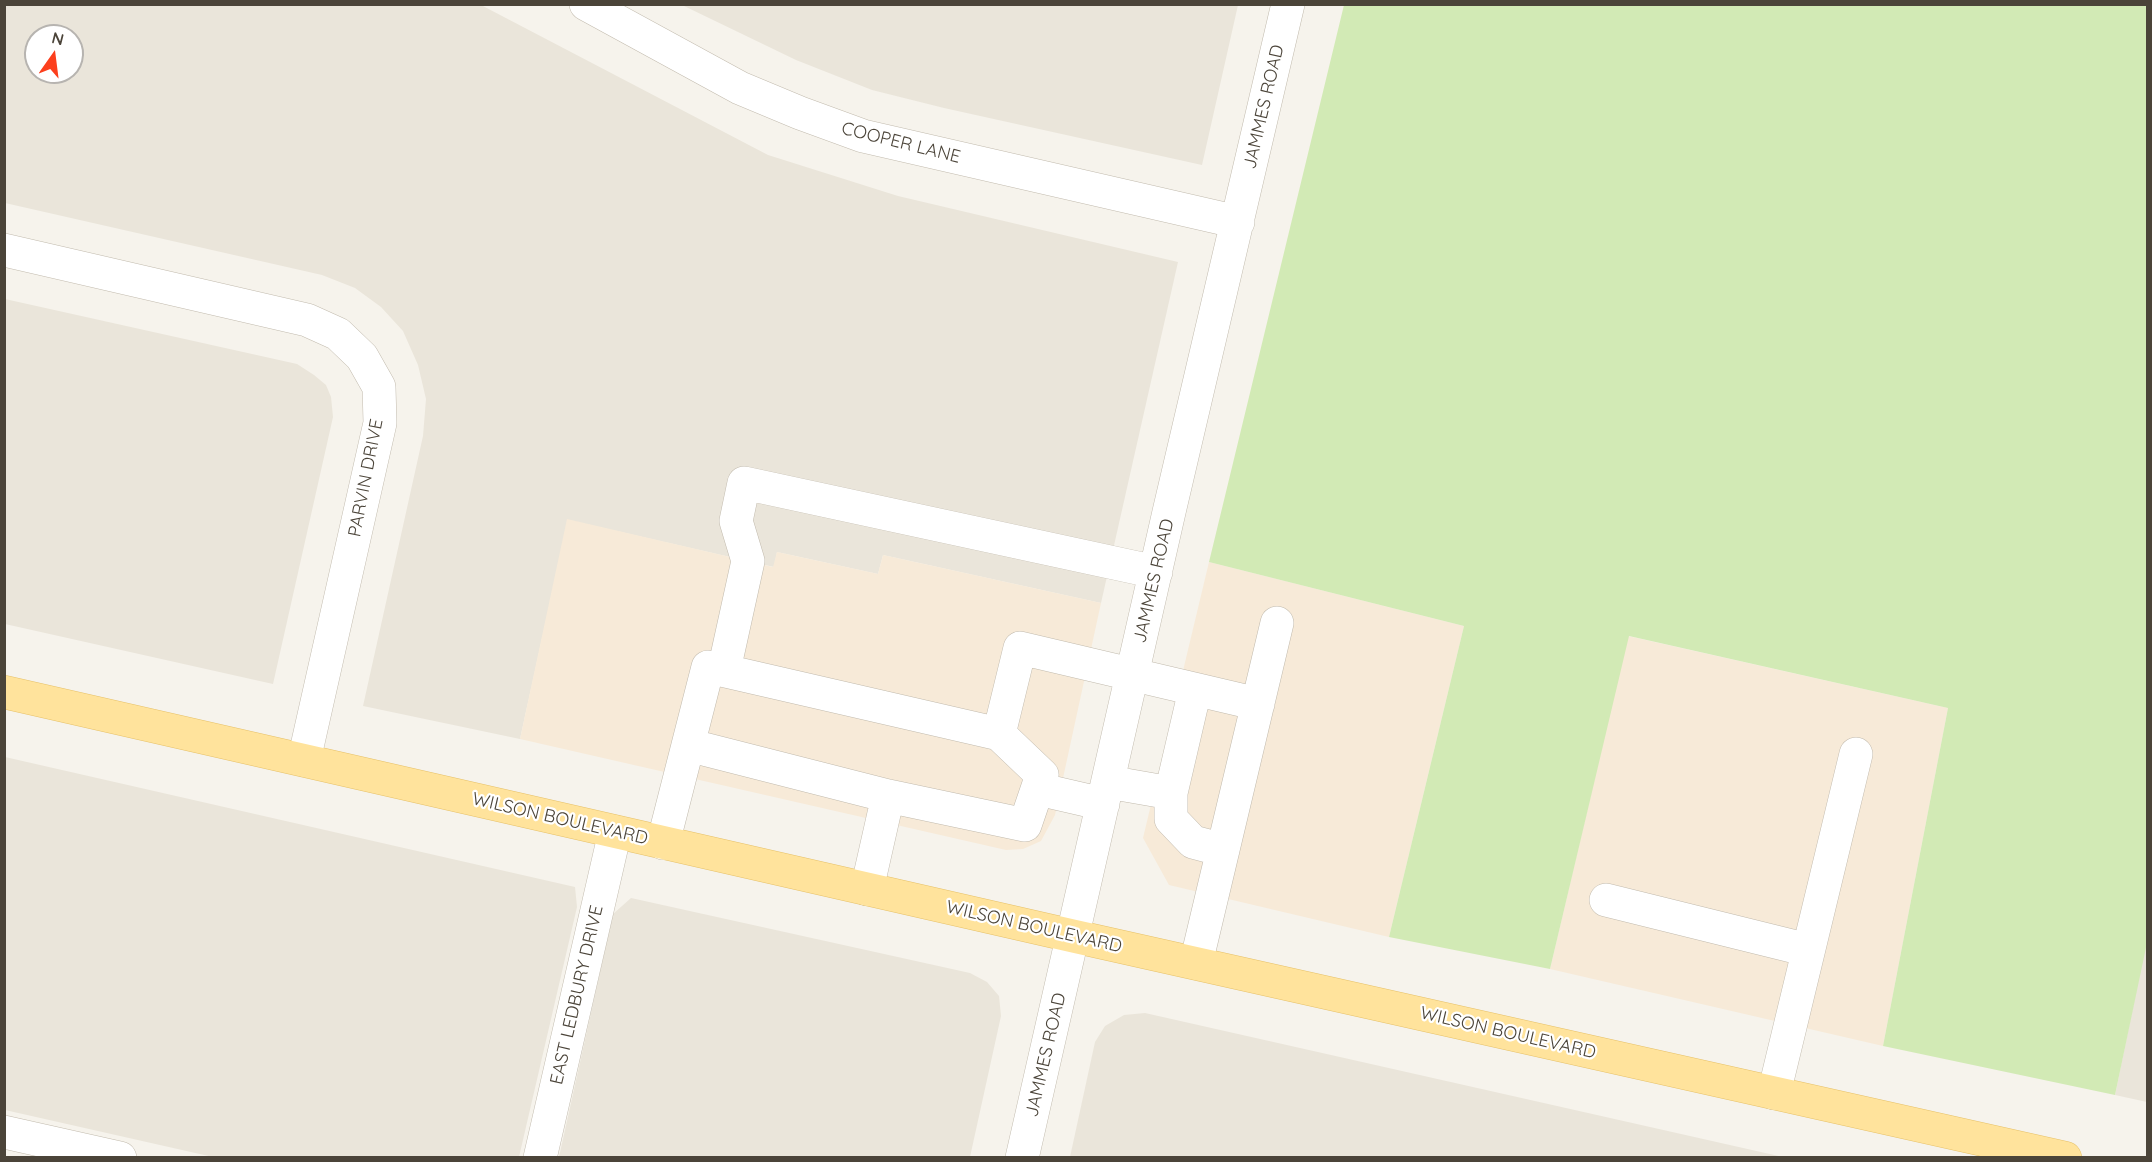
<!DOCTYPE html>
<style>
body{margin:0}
#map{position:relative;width:2152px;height:1162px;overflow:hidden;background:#f6f3ec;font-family:Quicksand,sans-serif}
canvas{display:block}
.frame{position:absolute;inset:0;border:6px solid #4b4439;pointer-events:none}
.north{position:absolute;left:24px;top:24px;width:60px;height:60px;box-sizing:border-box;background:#fff;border:2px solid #b7b4b0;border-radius:50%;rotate:14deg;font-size:16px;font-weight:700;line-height:24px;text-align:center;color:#4b4439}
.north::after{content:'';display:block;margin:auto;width:21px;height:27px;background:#fc3f1d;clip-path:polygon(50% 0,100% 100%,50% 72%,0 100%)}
</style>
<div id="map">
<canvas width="2152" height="1162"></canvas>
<div class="frame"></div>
<div class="north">N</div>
</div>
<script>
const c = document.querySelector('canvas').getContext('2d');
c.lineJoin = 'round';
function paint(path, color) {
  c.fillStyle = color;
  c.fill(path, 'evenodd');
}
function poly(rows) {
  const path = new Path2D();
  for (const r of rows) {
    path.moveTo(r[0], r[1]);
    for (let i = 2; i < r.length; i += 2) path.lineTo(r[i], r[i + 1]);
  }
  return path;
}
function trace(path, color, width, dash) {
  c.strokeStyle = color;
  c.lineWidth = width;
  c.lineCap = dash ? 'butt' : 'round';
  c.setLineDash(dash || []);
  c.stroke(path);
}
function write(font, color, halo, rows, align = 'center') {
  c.font = font + ' Quicksand,sans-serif';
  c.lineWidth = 4.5;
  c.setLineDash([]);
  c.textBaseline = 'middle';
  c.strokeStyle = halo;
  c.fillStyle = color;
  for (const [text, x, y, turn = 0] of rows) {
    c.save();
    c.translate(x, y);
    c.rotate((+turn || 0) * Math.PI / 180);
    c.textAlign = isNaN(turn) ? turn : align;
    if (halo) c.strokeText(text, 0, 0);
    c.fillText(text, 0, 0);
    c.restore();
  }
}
paint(poly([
 [5,5,481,5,768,155,898,196,1178,262,1101,603,883,555,878,574,777,552,774,567,568,520,520,739,363,706,423,436,426,399,418,365,403,331,381,307,355,288,322,275,5,203],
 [36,36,72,36,72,72,36,72],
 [682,5,1238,4,1238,5,1202,165,944,108,872,90,796,60],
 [5,299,297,364,314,375,326,385,331,397,333,417,273,684,5,624],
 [5,757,575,887,577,907,519,1157,213,1157,5,1110],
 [631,898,970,973,987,982,999,996,1001,1016,970,1157,559,1157,613,914],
 [2147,938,2147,1102,2115,1095],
 [1145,1013,1783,1157,1070,1157,1095,1042,1105,1026,1124,1015]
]), '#eae5da');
paint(poly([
 [567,519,773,567,777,552,878,574,883,555,1101,603,1055,815,1041,841,1023,849,1006,850,520,739],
 [1209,562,1464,626,1389,937,1169,885,1143,838],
 [1628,636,1948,708,1883,1046,1550,969]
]), '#f7ead8');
paint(poly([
 [1344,5,2147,5,2148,938,2115,1095,1883,1046,1948,708,1629,636,1550,969,1389,937,1464,626,1209,562]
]), '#d2eab5');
const minor = poly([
 [586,4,740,88,800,113,863,136,1238,222],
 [4,250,307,320,338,334,362,357,379,387,380,423,304,760],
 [724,670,748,561,736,521,744,483,1156,572],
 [688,745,888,796,1025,825,1042,775,999,734],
 [1108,782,1171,793,1195,690],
 [1038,789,1103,804],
 [1171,793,1171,819,1193,842,1223,850],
 [663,843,708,667,999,734,1020,648,1258,704],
 [867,889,888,796],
 [1606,900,1808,950],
 [1196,963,1277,623],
 [1774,1093,1856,754],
 [4,1132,120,1158],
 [540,1158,615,832],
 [1022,1158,1169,512,1288,4]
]);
const major = poly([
 [4,692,1073,936,2065,1158]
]);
trace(minor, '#c2bbae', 34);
trace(major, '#e6c16a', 34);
trace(minor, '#fff', 33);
trace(major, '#ffe39c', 33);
write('18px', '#4b4439', '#fff', [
 ["JAMMES ROAD",1264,107,-77],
 ["COOPER LANE",901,143,14],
 ["PARVIN DRIVE",366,478,-79],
 ["JAMMES ROAD",1154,581,-77],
 ["WILSON BOULEVARD",560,819,13],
 ["WILSON BOULEVARD",1034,927,13],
 ["EAST LEDBURY DRIVE",577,995,-77],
 ["WILSON BOULEVARD",1508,1033,13],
 ["JAMMES ROAD",1046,1055,-77]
]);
</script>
